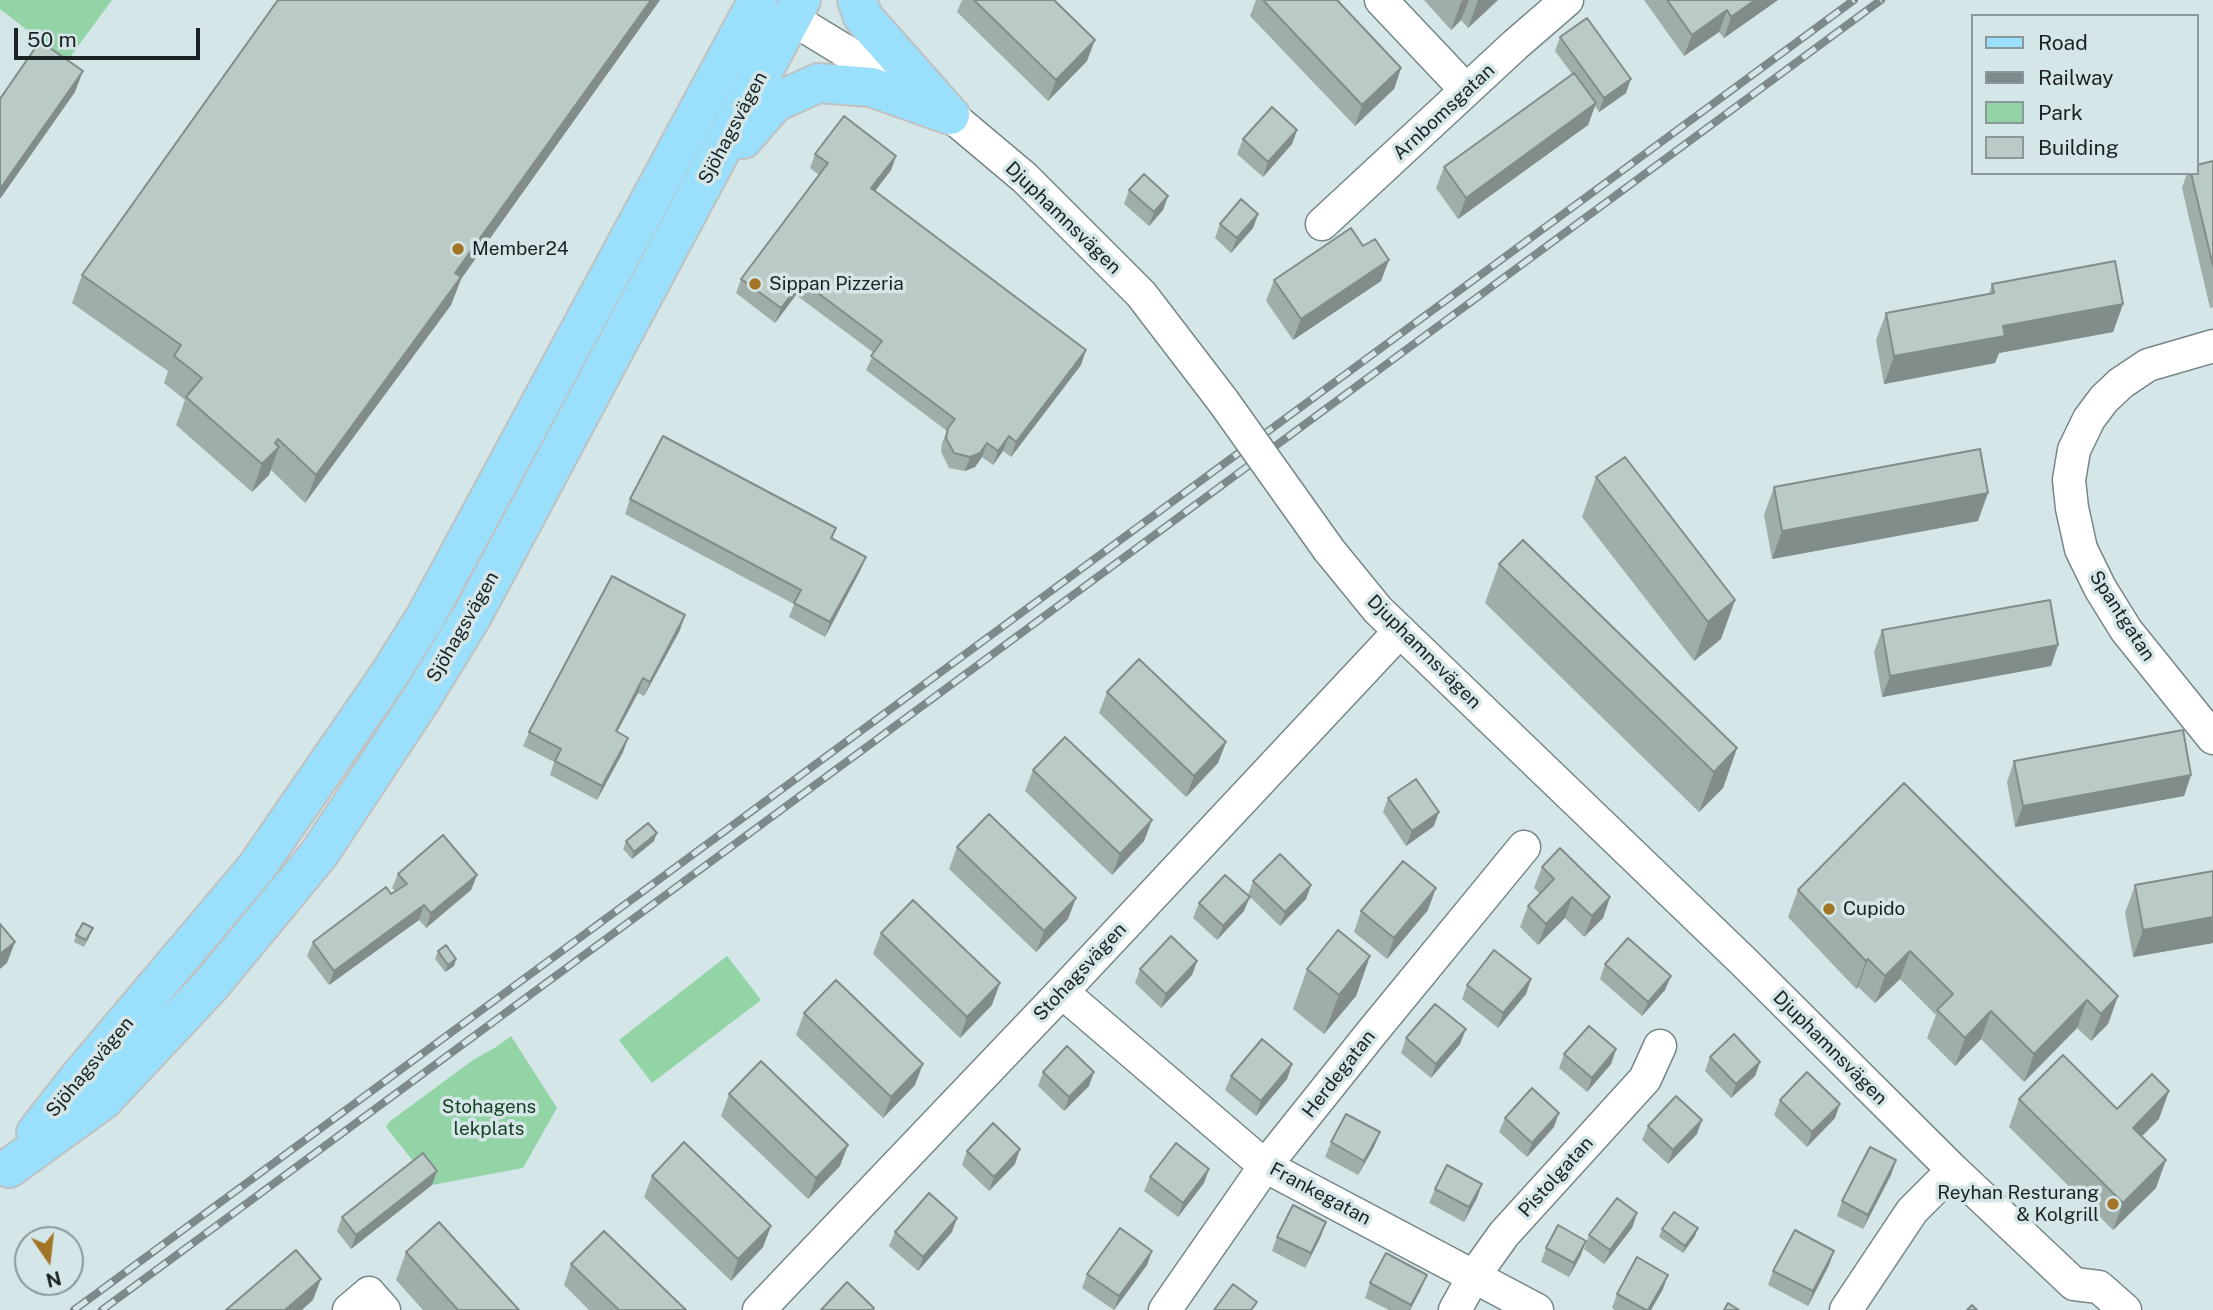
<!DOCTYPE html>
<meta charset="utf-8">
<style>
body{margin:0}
#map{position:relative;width:2213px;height:1310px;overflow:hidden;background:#d4e6e7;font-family:"Public Sans",sans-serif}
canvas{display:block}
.legend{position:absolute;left:1971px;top:14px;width:228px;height:161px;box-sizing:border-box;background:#d4e6e7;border:2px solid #8a9899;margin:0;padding:9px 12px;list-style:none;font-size:21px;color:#1c2223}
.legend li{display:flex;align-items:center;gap:14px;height:35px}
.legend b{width:35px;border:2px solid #8a9899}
.north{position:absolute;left:14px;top:1226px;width:70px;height:70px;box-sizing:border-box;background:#d4e6e7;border:2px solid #8a9899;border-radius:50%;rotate:166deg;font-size:19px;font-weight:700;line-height:28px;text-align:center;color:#1c2223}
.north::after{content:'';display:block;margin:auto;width:24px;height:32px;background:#a27426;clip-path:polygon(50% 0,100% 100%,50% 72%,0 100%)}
.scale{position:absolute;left:14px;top:28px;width:186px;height:32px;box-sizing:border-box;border:4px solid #1c2223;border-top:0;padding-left:9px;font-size:21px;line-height:24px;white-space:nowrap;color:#1c2223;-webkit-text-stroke:5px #d4e6e7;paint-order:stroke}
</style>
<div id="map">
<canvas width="2213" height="1310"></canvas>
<ul class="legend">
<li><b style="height:9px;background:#9adffc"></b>Road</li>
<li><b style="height:9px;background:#7d898a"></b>Railway</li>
<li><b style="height:19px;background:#92d4a5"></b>Park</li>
<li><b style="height:19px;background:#bacac6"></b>Building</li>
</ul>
<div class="north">N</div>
<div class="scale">50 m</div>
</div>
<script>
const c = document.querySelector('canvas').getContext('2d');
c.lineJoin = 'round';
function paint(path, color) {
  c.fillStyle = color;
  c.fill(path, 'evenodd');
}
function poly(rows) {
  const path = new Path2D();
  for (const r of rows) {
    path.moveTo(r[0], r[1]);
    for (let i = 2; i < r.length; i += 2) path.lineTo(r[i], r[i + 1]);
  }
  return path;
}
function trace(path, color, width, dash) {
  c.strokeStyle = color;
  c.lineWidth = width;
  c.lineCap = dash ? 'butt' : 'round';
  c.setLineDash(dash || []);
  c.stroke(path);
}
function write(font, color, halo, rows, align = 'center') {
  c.font = font + ' "Public Sans",sans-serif';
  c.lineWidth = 7;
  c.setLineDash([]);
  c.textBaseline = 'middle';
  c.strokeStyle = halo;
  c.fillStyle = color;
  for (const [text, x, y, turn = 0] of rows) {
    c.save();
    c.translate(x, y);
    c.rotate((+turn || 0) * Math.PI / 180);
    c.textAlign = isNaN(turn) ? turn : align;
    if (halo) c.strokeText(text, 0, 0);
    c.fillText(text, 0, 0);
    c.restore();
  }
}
paint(poly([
 [0,0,112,0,67,61,0,9],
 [727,956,761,1000,652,1083,619,1040],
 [511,1036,557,1108,523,1168,432,1185,386,1127,389,1122,473,1060,496,1047]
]), '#92d4a5');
const minor = poly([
 [1381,0,1466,90],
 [791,18,950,115,1025,178,1141,294,1223,401],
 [1322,224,1515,45,1567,0],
 [2213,346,2148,365,2121,383,2104,399,2089,419,2074,450,2069,480,2072,508,2081,549,2100,588,2126,630,2213,738],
 [1329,550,1378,610,1744,962,1953,1170,2074,1284,2099,1287,2125,1310],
 [1062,992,1265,1166,1537,1310],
 [349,1310,369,1293,384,1310],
 [759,1310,1062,992,1400,631],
 [1165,1310,1265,1166,1373,1031,1524,847],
 [1455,1310,1474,1276,1504,1234,1645,1079,1660,1046],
 [1846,1310,1912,1211,1953,1170]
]);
const major = poly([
 [857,0,863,17,946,111],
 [743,139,774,103,818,83,871,87,950,115],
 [36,1133,78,1079,256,868,389,675,426,616,758,0],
 [9,1168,103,1100,210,986,319,854,420,701,472,616,801,0]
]);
trace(minor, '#768688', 35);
trace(major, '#bfc1c1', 42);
trace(minor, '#fff', 32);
trace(major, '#9adffc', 38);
const rail = poly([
 [74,1310,1854,0],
 [102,1310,1881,0]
]);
trace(rail, '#7d898a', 8);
trace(rail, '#d4e6e7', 5, [16]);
const minorBridge = poly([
 [1223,401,1329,550]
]);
trace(minorBridge, '#768688', 35, []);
trace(minorBridge, '#fff', 32);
paint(poly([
 [278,0,660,0,461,279,451,305,305,503,271,470,269,475,252,492,176,425,185,400,164,383,168,371,72,303,82,275],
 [962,0,1054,0,1087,61,1048,101,957,12],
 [1256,0,1337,0,1401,68,1394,89,1355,126,1250,16],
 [1424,0,1498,0,1468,28,1461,20,1451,30],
 [1644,0,1778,0,1724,38,1719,32,1684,56],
 [1560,37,1626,93,1599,112,1595,106,1588,125,1458,219,1436,188,1444,167,1572,74,1555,51],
 [1297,130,1292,144,1263,177,1237,154,1243,139],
 [815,154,896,156,891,170,875,191,1081,365,1011,457,1003,451,993,465,982,457,975,467,965,471,949,468,941,452,942,443,947,431,866,370,874,353,796,295,775,323,736,293,741,279,819,175,810,168],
 [2213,161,2213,307,2210,308,2182,188,2187,173,2197,173],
 [1129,190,1168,196,1163,210,1149,226,1124,204],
 [1258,214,1253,228,1231,253,1215,238,1220,224],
 [1363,246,1381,281,1293,340,1266,301,1274,280],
 [1992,284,2123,304,2113,332,1999,353,1995,363,1884,384,1876,340,1886,313,1989,294],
 [1596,477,1735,600,1721,639,1694,661,1582,517],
 [1774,487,1978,521,1772,559,1764,515],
 [630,499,836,528,832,539,866,557,860,571,825,637,789,617,794,604,625,514],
 [1499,564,1737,748,1723,788,1699,812,1485,603],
 [680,630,644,696,638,693,617,732,628,738,623,752,597,800,550,775,554,762,523,746,529,732],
 [1882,630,2058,645,2051,666,1882,697,1874,652],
 [1107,692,1226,742,1218,763,1186,797,1099,713],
 [2014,761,2191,775,2184,796,2015,827,2007,782],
 [1033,770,1152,820,1144,841,1112,875,1025,791],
 [1388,798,1434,826,1406,846,1383,812],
 [626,841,654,841,632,859,623,849],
 [957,847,1068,919,1036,952,949,869],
 [1542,867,1610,897,1603,918,1584,937,1565,918,1538,945,1520,927,1528,906,1540,894,1534,888],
 [2213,871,2213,943,2133,957,2125,913,2135,885],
 [398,874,477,875,471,890,426,928,419,920,329,985,307,956,313,942,395,891,392,888],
 [1253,881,1311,885,1306,899,1280,926,1248,895],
 [1798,890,2118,996,2108,1024,2091,1041,2077,1028,2024,1082,1981,1039,1955,1066,1927,1038,1936,1015,1900,979,1875,1003,1858,987,1856,989,1788,917],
 [1199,903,1244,911,1217,940,1193,918],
 [1428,910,1387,959,1354,932,1361,911],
 [881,933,992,1005,960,1038,873,954],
 [76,935,90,936,84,947,74,942],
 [438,951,456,959,454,966,445,972,435,959],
 [1370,956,1356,996,1324,1034,1293,1009,1307,969],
 [1197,961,1192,975,1161,1008,1135,983,1140,969],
 [1605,964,1665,990,1642,1016,1600,979],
 [1531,979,1526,994,1498,1028,1462,999,1467,985],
 [804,1013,915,1085,883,1118,796,1035],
 [1406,1038,1460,1044,1431,1078,1401,1053],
 [1616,1049,1611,1064,1587,1092,1559,1068,1564,1054],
 [1710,1057,1760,1062,1755,1076,1731,1098,1705,1071],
 [1292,1064,1287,1079,1256,1116,1225,1090,1231,1076],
 [1043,1072,1089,1086,1064,1111,1038,1086],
 [729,1094,840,1166,808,1199,721,1116],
 [2019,1099,2117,1109,2159,1119,2142,1136,2156,1188,2113,1230,2009,1127],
 [1780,1100,1835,1118,1807,1147,1774,1115],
 [1505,1118,1554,1127,1527,1157,1499,1132],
 [1648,1126,1697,1134,1668,1164,1642,1140],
 [1331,1142,1374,1147,1358,1175,1325,1157],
 [967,1151,1015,1164,989,1191,962,1165],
 [1896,1160,1891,1175,1863,1229,1837,1216,1842,1201],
 [1209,1169,1204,1183,1178,1217,1144,1191,1150,1177],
 [652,1176,771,1226,763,1247,731,1281,644,1197],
 [432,1185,351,1249,337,1231,342,1217],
 [1435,1189,1477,1198,1464,1222,1429,1203],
 [1637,1213,1632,1228,1604,1264,1584,1249,1589,1235],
 [1662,1229,1695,1236,1683,1253,1659,1237],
 [895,1232,952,1232,918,1271,889,1246],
 [1321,1236,1305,1268,1272,1251,1277,1237],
 [1546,1248,1581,1255,1569,1277,1541,1262],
 [1152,1251,1147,1265,1114,1310,1082,1288,1087,1274],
 [1834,1251,1829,1265,1808,1306,1768,1285,1773,1271],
 [406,1252,519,1310,423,1310,396,1280],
 [571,1264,686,1310,589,1310,564,1285],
 [1370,1283,1421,1289,1410,1310,1389,1310,1365,1298],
 [1663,1289,1651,1310,1615,1310,1612,1308,1617,1294]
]), '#a0aeaa');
paint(poly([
 [651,0,660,0,461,279,451,305,305,503,316,475,455,273],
 [1463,0,1469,0,1461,20,1451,30,1461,2],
 [1478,0,1498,0,1468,28],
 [1755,0,1778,0,1724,38,1731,17],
 [1727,10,1719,32,1684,56,1692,35],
 [1095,40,1087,61,1048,101,1056,80],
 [1401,68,1394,89,1355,126,1362,105],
 [83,71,75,92,0,199,0,189],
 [1631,79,1626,93,1599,112,1604,98],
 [1596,103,1588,125,1458,219,1466,198],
 [1297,130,1292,144,1263,177,1268,162],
 [896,156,891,170,866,203,871,188],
 [1168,196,1163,210,1149,226,1154,212],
 [1258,214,1253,228,1231,253,1237,238],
 [1389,260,1381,281,1293,340,1301,319],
 [802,281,796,295,775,323,781,308],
 [2123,304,2113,332,1999,353,1995,363,1884,384,1894,356,2003,326],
 [1086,350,1081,365,1011,457,1016,442],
 [1009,436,1003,451,993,465,998,451],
 [278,439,272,453,279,447,269,475,252,492,262,464],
 [987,443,982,457,975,467,965,471,970,457],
 [1988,493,1978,521,1772,559,1782,531],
 [866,557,860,571,825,637,830,622],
 [1735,600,1721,639,1694,661,1708,622],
 [685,615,680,630,644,696,650,682],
 [2058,645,2051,666,1882,697,1890,676],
 [643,678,638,693,610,745,616,731],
 [628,738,623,752,597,800,602,786],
 [1226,742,1218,763,1186,797,1194,776],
 [1737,748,1723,788,1699,812,1714,772],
 [2191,775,2184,796,2015,827,2023,806],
 [1439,812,1434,826,1406,846,1412,831],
 [1152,820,1144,841,1112,875,1120,854],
 [657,833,654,841,632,859,634,852],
 [477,875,471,890,426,928,431,913],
 [1311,885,1306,899,1280,926,1285,912],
 [1436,888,1428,910,1387,959,1394,938],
 [1250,897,1244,911,1217,940,1223,926],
 [1572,897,1565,918,1538,945,1546,924],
 [1610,897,1603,918,1584,937,1592,916],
 [1076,898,1068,919,1036,952,1044,931],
 [424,905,419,920,329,985,334,971],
 [2213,917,2213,943,2133,957,2143,930],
 [15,942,7,963,0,969,0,954],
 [1910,951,1900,979,1875,1003,1885,976],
 [1370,956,1356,996,1324,1034,1339,995],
 [456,959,454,966,445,972,448,965],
 [1868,959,1858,987,1856,989,1866,961],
 [1197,961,1192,975,1161,1008,1166,994],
 [1671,976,1665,990,1642,1016,1648,1002],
 [1531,979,1526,994,1498,1028,1503,1013],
 [1000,983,992,1005,960,1038,967,1017],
 [2118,996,2108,1024,2091,1041,2101,1014],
 [2087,1000,2077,1028,2024,1082,2034,1054],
 [1991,1011,1981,1039,1955,1066,1965,1038],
 [1466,1029,1460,1044,1431,1078,1436,1064],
 [1616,1049,1611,1064,1587,1092,1592,1078],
 [1760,1062,1755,1076,1731,1098,1736,1084],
 [923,1064,915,1085,883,1118,891,1097],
 [1292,1064,1287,1079,1256,1116,1261,1101],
 [1094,1072,1089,1086,1064,1111,1069,1097],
 [2169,1091,2159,1119,2123,1155,2133,1128],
 [1840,1104,1835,1118,1807,1147,1812,1132],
 [1559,1113,1554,1127,1527,1157,1532,1143],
 [1702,1120,1697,1134,1668,1164,1673,1150],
 [1380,1132,1374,1147,1358,1175,1364,1161],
 [848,1145,840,1166,808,1199,816,1178],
 [1020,1149,1015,1164,989,1191,994,1177],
 [1896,1160,1891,1175,1863,1229,1868,1215],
 [2166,1160,2156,1188,2113,1230,2123,1203],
 [1209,1169,1204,1183,1178,1217,1183,1203],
 [437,1171,432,1185,351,1249,356,1235],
 [1482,1184,1477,1198,1464,1222,1469,1207],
 [1637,1213,1632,1228,1604,1264,1610,1250],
 [957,1218,952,1232,918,1271,923,1257],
 [1326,1222,1321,1236,1305,1268,1311,1253],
 [771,1226,763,1247,731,1281,738,1259],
 [1698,1228,1695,1236,1683,1253,1685,1246],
 [1586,1241,1581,1255,1569,1277,1574,1263],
 [1152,1251,1147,1265,1114,1310,1119,1296],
 [1834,1251,1829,1265,1808,1306,1813,1291],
 [1427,1275,1421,1289,1410,1310,1409,1310],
 [1668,1275,1663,1289,1651,1310,1648,1310],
 [321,1279,313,1300,302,1310,285,1310]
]), '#828d8b');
const building = poly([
 [278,0,651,0,455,273,461,277,316,475,278,439,275,443,279,447,262,464,186,397,202,378,174,356,181,345,82,275,278,0],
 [974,0,1054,0,1095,40,1056,80,974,0],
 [1263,0,1337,0,1401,68,1362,105,1263,0],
 [1667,0,1755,0,1731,17,1727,10,1692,35,1667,0],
 [1587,18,1631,79,1604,98,1560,37,1587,18],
 [40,41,83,71,0,189,0,99,40,41],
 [1574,73,1596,103,1466,198,1444,167,1574,73],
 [1272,107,1297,130,1268,162,1243,139,1272,107],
 [844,116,896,156,871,188,1086,350,1016,442,1009,436,998,451,987,443,980,453,970,457,954,453,946,438,948,428,955,419,871,356,882,341,802,281,781,308,741,279,828,163,815,154,844,116],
 [2213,161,2213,266,2191,173,2197,173,2197,165,2213,161],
 [1144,174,1168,196,1154,212,1129,190,1144,174],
 [1241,199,1258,214,1237,238,1220,224,1241,199],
 [1351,228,1363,246,1375,239,1389,260,1301,319,1274,280,1351,228],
 [2115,261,2123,304,2003,326,2005,336,1894,356,1886,313,1994,293,1992,284,2115,261],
 [663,436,836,528,831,538,866,557,830,622,794,603,801,590,630,499,663,436],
 [1980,449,1988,493,1782,531,1774,487,1980,449],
 [1625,457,1735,600,1708,622,1596,477,1625,457],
 [1523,540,1737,748,1714,772,1499,564,1523,540],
 [612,576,685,615,650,682,643,678,616,731,628,738,602,786,555,761,561,749,529,732,612,576],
 [2050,600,2058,645,1890,676,1882,630,2050,600],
 [1139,659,1226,742,1194,776,1107,692,1139,659],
 [2183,730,2191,775,2023,806,2014,761,2183,730],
 [1065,737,1152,820,1120,854,1033,770,1065,737],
 [1416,779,1439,812,1412,831,1388,798,1416,779],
 [1904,783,2118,996,2101,1014,2087,1000,2034,1054,1991,1011,1965,1038,1937,1010,1953,994,1910,951,1885,976,1868,959,1866,961,1798,890,1904,783],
 [989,814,1076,898,1044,931,957,847,989,814],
 [648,823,657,833,634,852,626,841,648,823],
 [443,835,477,875,431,913,424,905,334,971,313,942,386,887,391,894,407,884,398,874,443,835],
 [1560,848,1610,897,1592,916,1572,897,1546,924,1528,906,1554,879,1542,867,1560,848],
 [1280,854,1311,885,1285,912,1253,881,1280,854],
 [1403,861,1436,888,1394,938,1361,911,1403,861],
 [2213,871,2213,917,2143,930,2135,885,2213,871],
 [1225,875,1250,897,1223,926,1199,903,1225,875],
 [913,900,1000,983,967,1017,881,933,913,900],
 [83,923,93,928,86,940,76,935,83,923],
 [0,924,15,942,0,954,0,924],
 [1338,930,1370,956,1339,995,1307,969,1338,930],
 [1171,936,1197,961,1166,994,1140,969,1171,936],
 [1628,938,1671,976,1648,1002,1605,964,1628,938],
 [446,945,456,959,448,965,438,951,446,945],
 [1494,950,1531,979,1503,1013,1467,985,1494,950],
 [836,980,923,1064,891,1097,804,1013,836,980],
 [1435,1004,1466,1029,1436,1064,1406,1038,1435,1004],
 [1589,1026,1616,1049,1592,1078,1564,1054,1589,1026],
 [1734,1034,1760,1062,1736,1084,1710,1057,1734,1034],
 [1262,1039,1292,1064,1261,1101,1231,1076,1262,1039],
 [1067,1046,1094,1072,1069,1097,1043,1072,1067,1046],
 [2063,1055,2117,1109,2152,1074,2169,1091,2133,1128,2166,1160,2123,1203,2019,1099,2063,1055],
 [761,1061,848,1145,816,1178,729,1094,761,1061],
 [1807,1072,1840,1104,1812,1132,1780,1100,1807,1072],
 [1532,1088,1559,1113,1532,1143,1505,1118,1532,1088],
 [1676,1096,1702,1120,1673,1150,1648,1126,1676,1096],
 [1346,1114,1380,1132,1364,1161,1331,1142,1346,1114],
 [993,1123,1020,1149,994,1177,967,1151,993,1123],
 [684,1142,771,1226,738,1259,652,1176,684,1142],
 [1176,1143,1209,1169,1183,1203,1150,1177,1176,1143],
 [1870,1147,1896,1160,1868,1215,1842,1201,1870,1147],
 [423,1153,437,1171,356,1235,342,1217,423,1153],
 [1447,1165,1482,1184,1469,1207,1435,1189,1447,1165],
 [929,1193,957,1218,923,1257,895,1232,929,1193],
 [1617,1198,1637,1213,1610,1250,1589,1235,1617,1198],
 [1293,1205,1326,1222,1311,1253,1277,1237,1293,1205],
 [1674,1212,1698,1228,1685,1246,1662,1229,1674,1212],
 [439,1222,519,1310,458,1310,406,1252,439,1222],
 [1558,1225,1586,1241,1574,1263,1546,1248,1558,1225],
 [1120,1228,1152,1251,1119,1296,1087,1274,1120,1228],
 [1795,1230,1834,1251,1813,1291,1773,1271,1795,1230],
 [604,1231,686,1310,619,1310,571,1264,604,1231],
 [296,1250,321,1279,285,1310,226,1310,296,1250],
 [1386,1253,1427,1275,1411,1305,1370,1283,1386,1253],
 [1637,1257,1668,1275,1648,1310,1646,1310,1617,1294,1637,1257],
 [847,1282,874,1308,872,1310,821,1310,847,1282],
 [1233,1284,1257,1302,1251,1310,1214,1310,1233,1284],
 [1728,1303,1739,1310,1724,1310,1728,1303],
 [1972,1305,1977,1310,1967,1310,1972,1305]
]);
paint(building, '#bacac6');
trace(building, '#828d8b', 2);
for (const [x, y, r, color] of [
 [458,249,7,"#a27426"],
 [755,284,7,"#a27426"],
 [1829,909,7,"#a27426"],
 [2113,1204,7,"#a27426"]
]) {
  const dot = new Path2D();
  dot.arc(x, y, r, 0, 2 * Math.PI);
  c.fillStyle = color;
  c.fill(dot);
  trace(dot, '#d4e6e7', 2.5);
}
write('19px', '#1c2223', '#d4e6e7', [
 ["Arnbomsgatan",1444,112,-43],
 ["Sjöhagsvägen",733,128,-62],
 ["Djuphamnsvägen",1063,218,44],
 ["Spantgatan",2122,616,57],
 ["Sjöhagsvägen",463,627,-60],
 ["Djuphamnsvägen",1424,652,45],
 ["Stohagsvägen",1080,972,-47],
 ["Djuphamnsvägen",1830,1048,45],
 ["Sjöhagsvägen",90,1067,-50],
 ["Herdegatan",1339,1074,-52],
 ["Pistolgatan",1556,1177,-48],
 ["Frankegatan",1320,1194,28]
]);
write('19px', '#1c2223', '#d4e6e7', [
 ["Member24",472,249],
 ["Sippan Pizzeria",769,284],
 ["Cupido",1843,909],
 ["Reyhan Resturang",2099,1193,"right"],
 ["& Kolgrill",2099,1215,"right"]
], 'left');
write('19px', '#1a4027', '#d4e6e7', [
 ["Stohagens",489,1107],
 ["lekplats",489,1129]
]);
</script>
